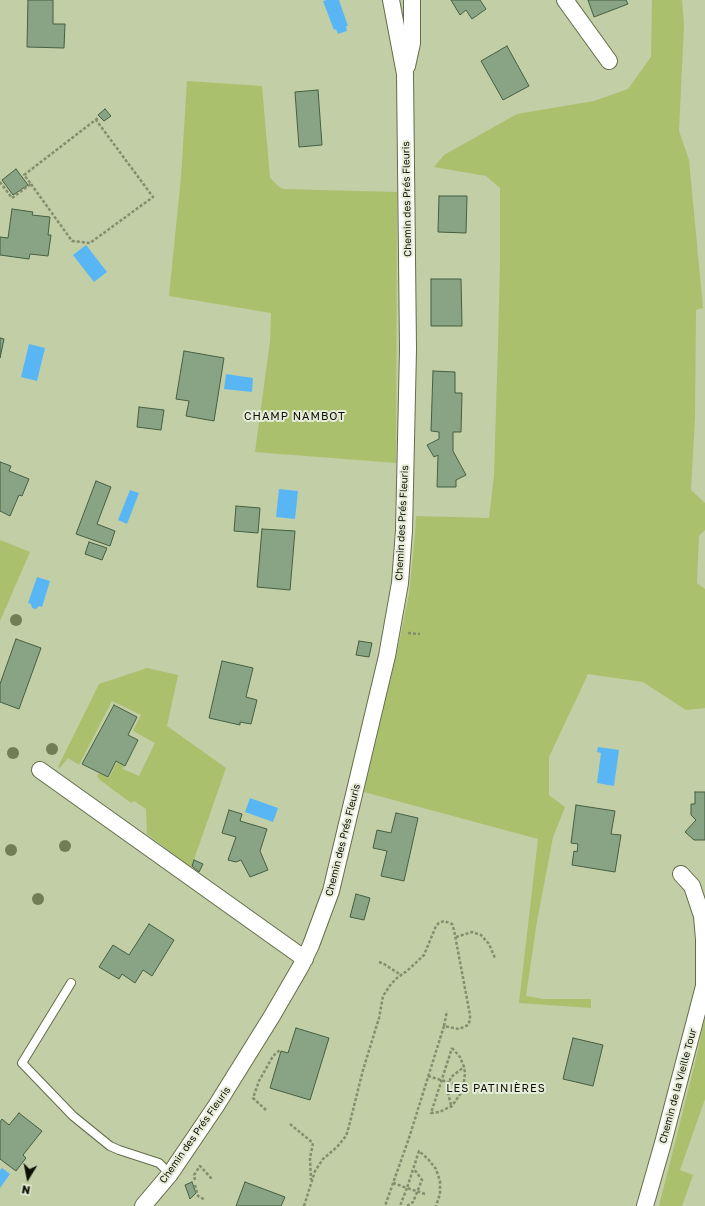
<!DOCTYPE html>
<meta charset="utf-8">
<style>
body{margin:0}
#map{position:relative;width:705px;height:1206px;overflow:hidden;background:#c2cea6;font-family:"Golos Text",sans-serif}
canvas{display:block}
.north{position:absolute;left:8px;top:1158px;width:40px;height:40px;-webkit-text-stroke:3px #e6ecd8;paint-order:stroke;rotate:190deg;font-size:11px;font-weight:700;line-height:16px;text-align:center;color:#0c1003}
.north::after{content:'';display:block;margin:auto;width:14px;height:18px;background:#0c1003;clip-path:polygon(50% 0,100% 100%,50% 72%,0 100%)}
</style>
<div id="map">
<canvas width="705" height="1206"></canvas>
<div class="north">N</div>
</div>
<script>
const c = document.querySelector('canvas').getContext('2d');
c.lineJoin = 'round';
function paint(path, color) {
  c.fillStyle = color;
  c.fill(path, 'evenodd');
}
function poly(rows) {
  const path = new Path2D();
  for (const r of rows) {
    path.moveTo(r[0], r[1]);
    for (let i = 2; i < r.length; i += 2) path.lineTo(r[i], r[i + 1]);
  }
  return path;
}
function trace(path, color, width, dash) {
  c.strokeStyle = color;
  c.lineWidth = width;
  c.lineCap = dash ? 'butt' : 'round';
  c.setLineDash(dash || []);
  c.stroke(path);
}
function write(font, color, halo, rows, align = 'center') {
  c.font = font + ' "Golos Text",sans-serif';
  c.lineWidth = 4;
  c.setLineDash([]);
  c.textBaseline = 'middle';
  c.strokeStyle = halo;
  c.fillStyle = color;
  for (const [text, x, y, turn = 0] of rows) {
    c.save();
    c.translate(x, y);
    c.rotate((+turn || 0) * Math.PI / 180);
    c.textAlign = isNaN(turn) ? turn : align;
    if (halo) c.strokeText(text, 0, 0);
    c.fillText(text, 0, 0);
    c.restore();
  }
}
paint(poly([
 [652,0,682,0,684,25,679,131,689,160,703,308,696,310,695,417,691,490,705,503,705,530,699,536,697,583,705,589,705,708,686,710,643,682,588,674,549,757,549,795,565,807,553,837,536,927,526,996,543,999,591,999,591,1008,519,1003,538,839,364,792,397,652,409,594,415,534,416,516,489,518,494,475,498,344,500,262,500,188,486,176,434,167,444,155,517,114,594,101,628,89,651,57],
 [187,81,262,86,270,178,278,186,283,189,397,192,396,463,255,452,270,341,271,313,169,296,181,177],
 [0,540,30,552,0,621],
 [147,668,178,675,167,726,226,768,191,868,147,834,146,809,134,801,131,803,100,780,97,776,99,773,109,778,117,762,124,766,123,769,139,776,155,743,133,731,141,715,112,701,79,765,68,758,60,768,58,767,99,684],
 [705,1017,705,1099,680,1170,693,1175,682,1206,659,1206,695,1063]
]), '#aac06d');
paint(poly([
 [327,0,339,0,348,26,346,26,347,31,338,34,336,29,334,30,323,1],
 [86,245,107,272,94,282,73,255],
 [29,344,45,348,37,381,21,377],
 [226,374,253,378,252,392,224,389],
 [279,489,298,491,295,519,276,517],
 [130,490,139,493,127,524,118,520],
 [37,577,50,581,42,607,39,606,36,609,32,608,31,604,28,603],
 [598,747,619,750,614,786,597,783,601,753,597,752],
 [250,798,278,808,273,822,245,812],
 [2,1168,10,1174,0,1188,0,1170]
]), '#59b6f5');
const building = poly([
 [28,0,53,0,53,24,65,24,64,48,27,47,28,0],
 [451,0,480,0,486,9,472,19,466,10,460,15,451,0],
 [588,0,626,0,628,4,594,17,588,0],
 [507,46,529,86,503,100,481,61,507,46],
 [318,90,322,145,299,147,295,92,318,90],
 [105,109,111,116,104,121,98,115,105,109],
 [16,169,28,185,13,195,2,180,16,169],
 [439,196,467,196,466,233,438,232,439,196],
 [12,209,33,212,32,215,50,217,48,235,51,235,48,256,30,254,29,259,0,255,0,237,8,238,12,209],
 [431,279,461,279,462,326,431,326,431,279],
 [0,338,4,339,0,358,0,338],
 [184,351,224,358,214,421,186,416,189,401,176,399,184,351],
 [433,371,455,372,455,393,462,393,461,432,453,432,453,451,466,475,456,480,456,487,437,487,438,455,434,457,427,445,439,439,439,432,431,431,433,371],
 [139,407,164,410,161,430,137,427,139,407],
 [0,462,11,466,9,471,29,479,22,496,19,495,10,516,0,511,0,462],
 [96,481,111,487,97,524,115,531,110,546,76,534,96,481],
 [236,506,260,508,258,533,234,531,236,506],
 [262,529,295,531,290,590,257,587,262,529],
 [89,542,107,548,102,560,85,554,89,542],
 [16,639,41,648,19,709,0,702,0,684,16,639],
 [359,641,372,643,369,657,356,655,359,641],
 [222,661,253,668,246,697,257,700,251,724,240,722,240,725,209,718,222,661],
 [114,705,137,717,128,735,138,740,125,766,116,761,108,777,82,764,114,705],
 [695,792,705,792,705,840,694,840,685,832,696,820,691,815,691,804,695,804,695,792],
 [576,805,615,811,611,834,621,835,615,872,572,865,574,851,577,852,578,844,571,843,576,805],
 [229,810,242,814,240,821,267,829,260,851,268,870,250,877,241,860,236,862,228,860,236,837,222,833,229,810],
 [396,813,418,818,404,881,381,876,387,851,373,848,377,830,391,833,396,813],
 [194,860,203,864,199,872,192,866,194,860],
 [356,894,370,898,364,920,350,917,356,894],
 [149,924,174,940,152,976,143,970,135,983,122,974,119,979,99,967,113,945,129,955,149,924],
 [296,1028,329,1038,310,1100,270,1088,281,1051,288,1053,296,1028],
 [573,1038,603,1045,593,1086,563,1079,573,1038],
 [19,1113,42,1131,23,1155,26,1158,16,1171,0,1159,0,1122,2,1119,9,1125,19,1113],
 [192,1182,196,1193,190,1199,185,1185,192,1182],
 [245,1182,285,1197,281,1206,236,1206,245,1182]
]);
paint(building, '#88a484');
trace(building, '#455f41', 1);
const service = poly([
 [71,983,22,1063,73,1116,110,1146,119,1150,159,1163,170,1174]
]);
const minor = poly([
 [565,0,609,61],
 [407,66,412,43,412,0],
 [40,770,305,959],
 [143,1206,170,1174,216,1106,272,1016,301,966,311,945,331,891,387,656,400,583,404,531,408,349,405,74,391,0],
 [645,1206,663,1143,704,986,704,939,702,916,692,886,681,874]
]);
trace(service, '#636e49', 10);
trace(minor, '#636e49', 18);
trace(poly([
 [0,182,12,198,31,184,24,175,98,118],
 [31,184,72,241,90,243,153,197,96,120],
 [408,633,420,634],
 [456,937,472,932,481,935,489,944,495,958],
 [379,962,384,964,401,975],
 [444,1026,447,1011],
 [452,1048,460,1057,464,1067,465,1073,463,1090,452,1106,439,1112,431,1113,452,1048],
 [428,1076,454,1084],
 [451,1105,447,1089,451,1077,464,1067],
 [266,1110,253,1098,259,1081,273,1056,280,1050],
 [290,1124,313,1143,310,1158,311,1180],
 [195,1180,194,1175,200,1166,212,1179],
 [393,1183,407,1188,400,1206],
 [195,1185,198,1196,205,1200],
 [425,1194,407,1188,419,1151,428,1159,436,1169,440,1181,440,1194,436,1206],
 [304,1206,315,1171,323,1159,337,1147,346,1136,349,1126,363,1070,379,1018,383,996,391,984,398,977,407,971,424,955,436,926,439,923,444,921,452,924,454,930,470,1015,470,1020,468,1025,459,1029,444,1026,409,1138,385,1206],
 [407,1206,413,1202,422,1180,414,1169]
]), '#848d6e', 2.5, [3, 2]);
trace(service, '#fff', 8);
trace(minor, '#fff', 16);
c.fillStyle = '#727d55';
for (const [x, y] of [
 [16,620],
 [52,749],
 [13,753],
 [65,846],
 [11,850],
 [38,899]
]) {
  c.beginPath();
  c.arc(x, y, 6, 0, 2 * Math.PI);
  c.fill();
}
write('10px', '#0c1003', '#e6ecd8', [
 ["Chemin des Prés Fleuris",407,199,-91],
 ["Chemin des Prés Fleuris",402,523,-87],
 ["Chemin des Prés Fleuris",343,840,-76],
 ["Chemin de la Vieille Tour",678,1086,-75],
 ["Chemin des Prés Fleuris",195,1135,-55]
]);
c.letterSpacing = '1px';
write('11px', '#0c1003', '#e6ecd8', [
 ["CHAMP NAMBOT",295,417],
 ["LES PATINIÈRES",496,1089]
]);
c.letterSpacing = '0px';
</script>
